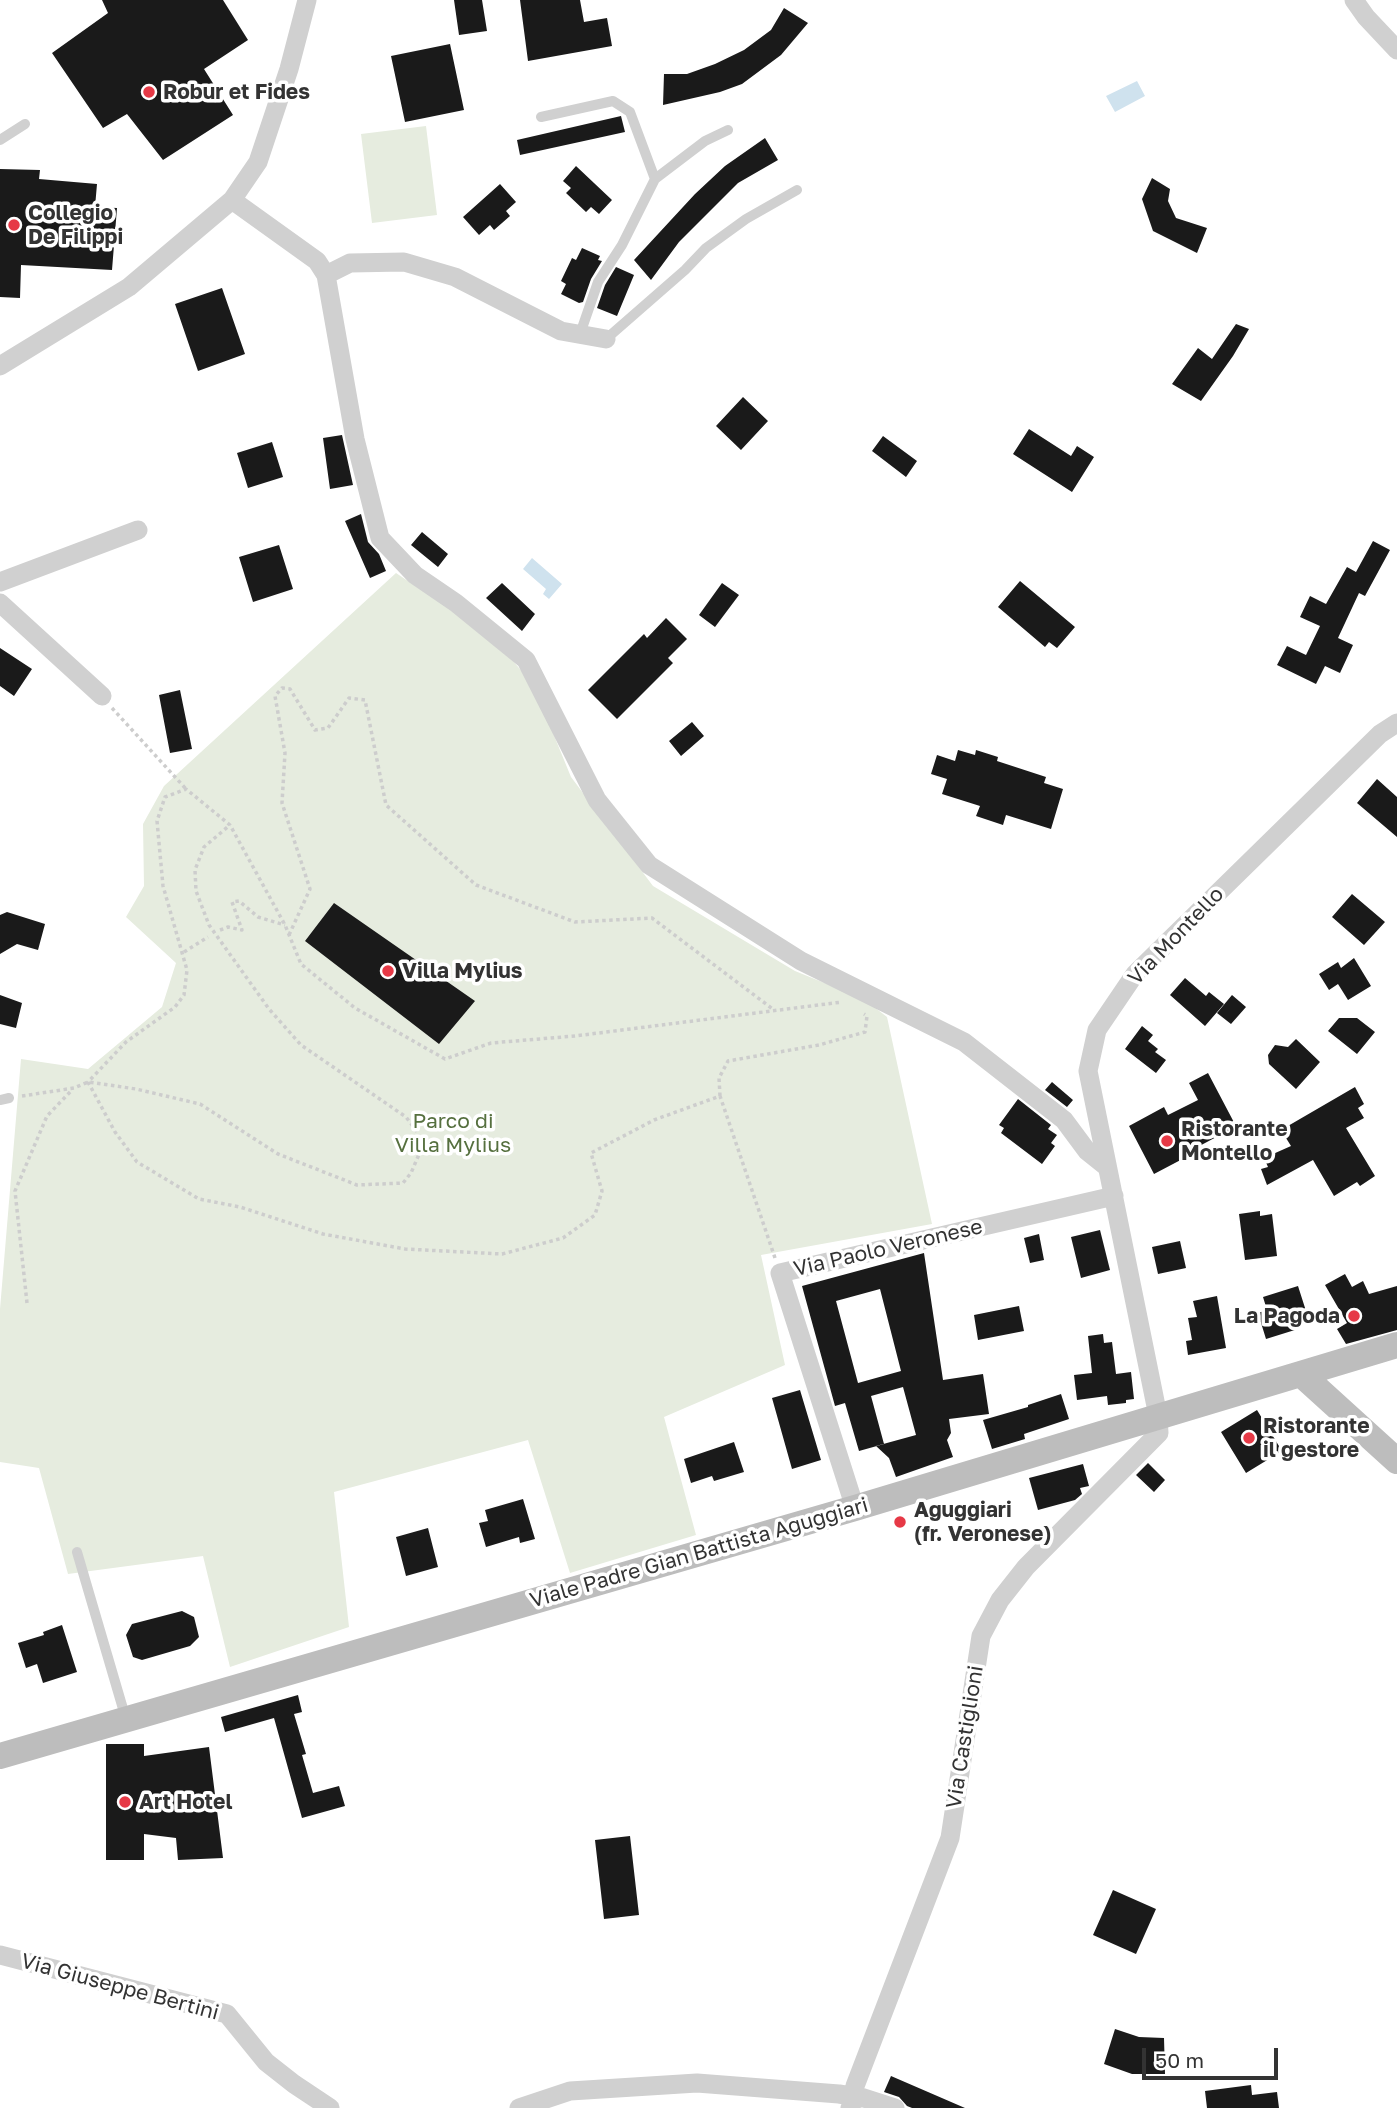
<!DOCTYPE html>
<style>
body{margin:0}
#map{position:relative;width:1397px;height:2108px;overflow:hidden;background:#fff;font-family:"Golos Text",sans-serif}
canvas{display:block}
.scale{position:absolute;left:1142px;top:2048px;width:136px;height:32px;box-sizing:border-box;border:4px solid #333;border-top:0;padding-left:9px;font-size:21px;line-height:24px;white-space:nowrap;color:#333;-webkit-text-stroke:5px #fff;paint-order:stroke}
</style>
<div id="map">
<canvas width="1397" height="2108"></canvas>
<div class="scale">50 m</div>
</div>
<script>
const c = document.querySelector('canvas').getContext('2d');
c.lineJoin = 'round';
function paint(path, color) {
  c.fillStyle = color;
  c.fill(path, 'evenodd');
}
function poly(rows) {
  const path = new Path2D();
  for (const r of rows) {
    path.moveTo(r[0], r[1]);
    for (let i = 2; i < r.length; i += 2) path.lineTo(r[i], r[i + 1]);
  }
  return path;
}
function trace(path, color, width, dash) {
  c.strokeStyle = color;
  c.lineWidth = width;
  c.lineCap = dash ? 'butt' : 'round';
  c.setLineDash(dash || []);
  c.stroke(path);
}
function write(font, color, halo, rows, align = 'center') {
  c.font = font + ' "Golos Text",sans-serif';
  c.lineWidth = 7;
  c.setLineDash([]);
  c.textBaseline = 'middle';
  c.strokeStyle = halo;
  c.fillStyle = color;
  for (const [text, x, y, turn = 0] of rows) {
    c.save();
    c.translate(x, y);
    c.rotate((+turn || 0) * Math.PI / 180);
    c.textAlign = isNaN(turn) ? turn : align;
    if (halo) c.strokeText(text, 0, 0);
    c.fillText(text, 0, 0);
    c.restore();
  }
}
paint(poly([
 [426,126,437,215,372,223,361,134],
 [396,573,493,638,526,676,553,733,571,777,653,886,795,971,864,999,887,1017,932,1224,761,1255,785,1365,664,1417,696,1535,570,1573,528,1440,334,1492,349,1627,230,1667,203,1556,68,1574,39,1468,0,1462,0,1309,21,1059,88,1069,162,1007,176,963,126,917,144,886,143,824,164,786]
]), '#e6ecdf');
paint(poly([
 [1137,81,1145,96,1115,112,1106,96],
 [532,558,562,584,549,599,543,594,546,589,523,569]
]), '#cfe2ee');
paint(poly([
 [102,0,223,0,248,40,204,69,233,115,163,160,127,114,103,128,52,53,108,13],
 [454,0,482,0,487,31,459,35],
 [520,0,580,0,584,22,607,18,612,46,528,61],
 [784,8,808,23,781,55,742,84,720,92,663,105,664,74,687,74,715,64,744,50,771,30],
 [450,44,464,110,405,122,391,56],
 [621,116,625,132,520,155,517,140],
 [765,138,778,160,738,183,679,242,651,280,634,260,695,194,725,166],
 [576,166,612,200,599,214,591,207,586,212,566,193,571,188,563,181],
 [0,169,40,170,39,179,97,184,95,207,117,208,112,270,21,265,20,298,0,297],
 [1152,178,1170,189,1168,201,1176,218,1207,228,1197,253,1153,231,1142,199],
 [500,184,516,202,506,211,510,216,494,230,490,225,479,235,463,217],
 [582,248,600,256,598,260,602,261,591,279,583,302,579,303,561,294,566,284,561,281,572,258,576,260],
 [616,267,634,275,617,316,597,308,605,285],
 [222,288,245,354,198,371,175,304],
 [1236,324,1249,329,1233,356,1201,401,1172,384,1198,348,1212,359],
 [743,397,768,421,741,450,716,426],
 [1029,429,1071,456,1077,446,1094,457,1072,492,1013,454],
 [342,435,353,485,330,489,323,438],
 [883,436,917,461,906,477,872,451],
 [272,442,283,477,248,488,237,453],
 [361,514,368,542,379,554,386,571,370,578,345,521],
 [422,532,448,554,438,567,411,545],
 [1373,541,1390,550,1365,596,1359,593,1338,638,1353,645,1340,673,1325,666,1316,684,1277,665,1287,646,1306,655,1320,626,1300,617,1310,596,1326,604,1347,567,1356,572],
 [279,545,293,589,253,602,239,557],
 [1020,581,1075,627,1057,648,1049,642,1045,647,998,607],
 [502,583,535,614,522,631,486,598],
 [722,583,739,595,715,627,699,615],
 [666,618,687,639,668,658,673,663,617,719,588,690,644,634,647,638],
 [0,648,32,669,14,696,0,686],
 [180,690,192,749,170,753,159,695],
 [692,722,704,736,681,756,669,741],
 [958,750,975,755,976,750,998,757,997,761,1046,777,1044,783,1063,789,1051,829,1006,815,1003,825,976,816,980,806,942,794,947,779,931,774,937,755,955,761],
 [1377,779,1397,797,1397,837,1357,803],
 [1352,894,1385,922,1364,945,1332,917],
 [334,903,475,1001,439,1044,305,941],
 [7,912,45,924,38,950,17,944,0,954,0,915],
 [1354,958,1371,986,1348,1000,1338,984,1329,990,1319,974,1338,962,1341,968],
 [1185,978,1206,996,1209,992,1224,1004,1205,1026,1170,995],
 [0,995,22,1003,16,1028,0,1024],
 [1232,995,1246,1007,1231,1024,1217,1013],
 [1339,1018,1357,1018,1375,1032,1357,1054,1328,1031],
 [1142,1026,1153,1035,1148,1041,1158,1049,1155,1052,1166,1060,1156,1073,1125,1049],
 [1296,1039,1320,1062,1296,1089,1269,1064,1268,1055,1275,1045,1288,1047],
 [1208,1073,1238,1130,1224,1137,1222,1134,1190,1151,1192,1154,1154,1174,1129,1126,1164,1107,1168,1115,1198,1100,1189,1083],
 [1052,1082,1073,1100,1067,1107,1045,1090],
 [1355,1087,1364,1104,1358,1108,1364,1118,1346,1128,1375,1176,1360,1186,1357,1182,1334,1196,1313,1160,1267,1185,1261,1169,1268,1167,1264,1158,1291,1146,1281,1130],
 [1018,1099,1051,1125,1048,1129,1057,1135,1051,1143,1055,1146,1042,1164,1001,1133,1004,1128,999,1125],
 [1260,1211,1260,1216,1272,1214,1277,1256,1245,1260,1239,1214],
 [1100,1230,1110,1270,1081,1278,1071,1237],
 [1039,1234,1044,1260,1030,1263,1024,1238],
 [1180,1241,1186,1268,1158,1274,1152,1247],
 [924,1253,943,1380,983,1374,989,1414,949,1419,951,1433,947,1440,953,1457,896,1477,889,1458,876,1446,916,1435,903,1387,871,1396,884,1444,859,1451,845,1403,835,1406,802,1286],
 [880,1289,901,1371,858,1383,836,1301],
 [1345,1274,1352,1287,1363,1281,1369,1294,1397,1286,1397,1330,1346,1344,1337,1329,1347,1323,1325,1285],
 [1298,1286,1306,1311,1294,1316,1298,1329,1266,1339,1258,1313,1267,1310,1263,1297],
 [1217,1296,1226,1348,1188,1355,1186,1341,1192,1340,1188,1318,1197,1317,1193,1301],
 [1019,1306,1024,1331,978,1340,974,1315],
 [1103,1334,1104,1343,1112,1342,1116,1374,1131,1372,1134,1399,1126,1400,1126,1403,1108,1405,1107,1396,1077,1400,1074,1375,1092,1373,1088,1336],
 [800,1390,821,1460,792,1469,772,1398],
 [1061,1394,1069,1419,1024,1434,1025,1439,992,1449,983,1420,1028,1407,1028,1405],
 [1257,1410,1282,1451,1246,1473,1221,1432],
 [734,1442,744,1472,714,1481,712,1476,691,1483,684,1459],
 [1148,1463,1165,1480,1154,1492,1136,1475],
 [1083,1464,1089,1486,1080,1488,1082,1494,1075,1500,1038,1510,1029,1478],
 [523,1499,535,1539,520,1543,519,1537,486,1547,479,1523,488,1521,485,1510],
 [428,1528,438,1567,406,1576,396,1537],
 [182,1611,194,1617,199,1637,190,1646,142,1660,133,1657,126,1635,132,1624],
 [62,1625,77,1672,43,1683,37,1664,26,1668,18,1643,44,1635,43,1632],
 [298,1695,302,1712,294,1714,306,1754,302,1755,313,1793,339,1786,345,1806,302,1818,274,1718,225,1732,221,1717],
 [106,1744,144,1744,144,1756,209,1747,223,1858,178,1860,176,1838,144,1834,144,1860,106,1860],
 [630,1836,639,1915,604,1919,595,1840],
 [1113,1890,1156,1909,1136,1954,1093,1935],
 [1115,2029,1139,2037,1164,2038,1165,2074,1132,2074,1104,2064],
 [891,2076,965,2108,912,2108,907,2106,899,2097,884,2092],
 [1251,2085,1252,2095,1277,2092,1279,2108,1207,2108,1205,2091]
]), '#1a1a1a');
trace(poly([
 [112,708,186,789],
 [220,930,228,927,242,930,232,902,239,901,258,917,285,925],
 [289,935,310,889,282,803,285,753,275,696,282,688,290,689,315,730,328,728,349,698,365,700,386,805,476,885,575,922,652,918,774,1010],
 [184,952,208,937],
 [22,1096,74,1088,88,1082,136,1089,200,1104,278,1154,357,1185,403,1183,411,1173,420,1152,418,1133,406,1117,301,1045,269,1009,209,925,196,891,195,870,204,847,230,825],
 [720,1096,719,1078,728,1061,819,1045,865,1032,867,1016,864,1014],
 [775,1258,720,1096,654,1120,591,1153,602,1191,595,1215,563,1238,502,1254,405,1249,323,1234,240,1207,199,1199,137,1162,115,1132,88,1082,126,1042,175,1007,184,995,187,970,163,886,157,821,165,797,186,789,230,825,285,925,301,964,355,1008,445,1059,491,1043,575,1036,842,1002],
 [27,1303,15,1191,47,1116,72,1090]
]), '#cdcdcd', 3.5, [3.5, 3.5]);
trace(poly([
 [541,117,613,101,630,112,655,179],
 [0,140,25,124],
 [580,334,598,282,622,245,655,179,705,141,728,130],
 [606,339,685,270,706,248,746,219,797,190],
 [0,1100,9,1098],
 [77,1552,126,1719]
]), '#d0d0d0', 10);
trace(poly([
 [1354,0,1366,17,1397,50],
 [232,200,317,261,326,275,355,439,380,538,415,575,456,603,526,660,597,800,649,865,801,961,964,1042,1064,1120,1087,1151,1107,1167],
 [326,275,350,263,404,262,455,277,561,331,606,339],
 [0,366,129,287,232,200,258,162,289,69,307,0],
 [0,582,138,530],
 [0,603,102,696],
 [855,1508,780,1273,1114,1196],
 [0,1955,227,2014,266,2062,294,2084,330,2108],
 [519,2108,570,2091,697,2083,839,2094,864,2098,895,2108],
 [850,2108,855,2098,855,2086,950,1838,981,1636,1000,1600,1026,1567,1159,1433,1158,1416,1088,1071,1097,1030,1135,974,1380,734,1397,723]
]), '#d0d0d0', 19);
trace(poly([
 [1301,1374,1397,1461],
 [0,1756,855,1508,1397,1345]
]), '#bdbdbd', 26);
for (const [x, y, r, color] of [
 [149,92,7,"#e63946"],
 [14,225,7,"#e63946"],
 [388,971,7,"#e63946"],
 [1167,1141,7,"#e63946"],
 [1354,1316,7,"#e63946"],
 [1249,1438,7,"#e63946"],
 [900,1522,7,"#e63946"],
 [125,1802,7,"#e63946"]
]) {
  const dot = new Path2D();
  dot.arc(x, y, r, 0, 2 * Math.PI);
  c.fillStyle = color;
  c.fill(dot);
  trace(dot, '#fff', 2.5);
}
write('bold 21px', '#333', '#fff', [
 ["Robur et Fides",163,92],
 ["Collegio",28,213],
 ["De Filippi",28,237],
 ["Villa Mylius",402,971],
 ["Ristorante",1181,1129],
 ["Montello",1181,1153],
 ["La Pagoda",1340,1316,"right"],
 ["Ristorante",1263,1426],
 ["il gestore",1263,1450],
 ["Aguggiari",914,1510],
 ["(fr. Veronese)",914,1534],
 ["Art Hotel",139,1802]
], 'left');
write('21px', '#333', '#fff', [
 ["Via Montello",1176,936,-46],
 ["Via Paolo Veronese",888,1248,-13],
 ["Viale Padre Gian Battista Aguggiari",699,1553,-16],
 ["Via Castiglioni",965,1737,-81],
 ["Via Giuseppe Bertini",120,1987,15]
]);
write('21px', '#56703f', '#fff', [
 ["Parco di",453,1121],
 ["Villa Mylius",453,1145]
]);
</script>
